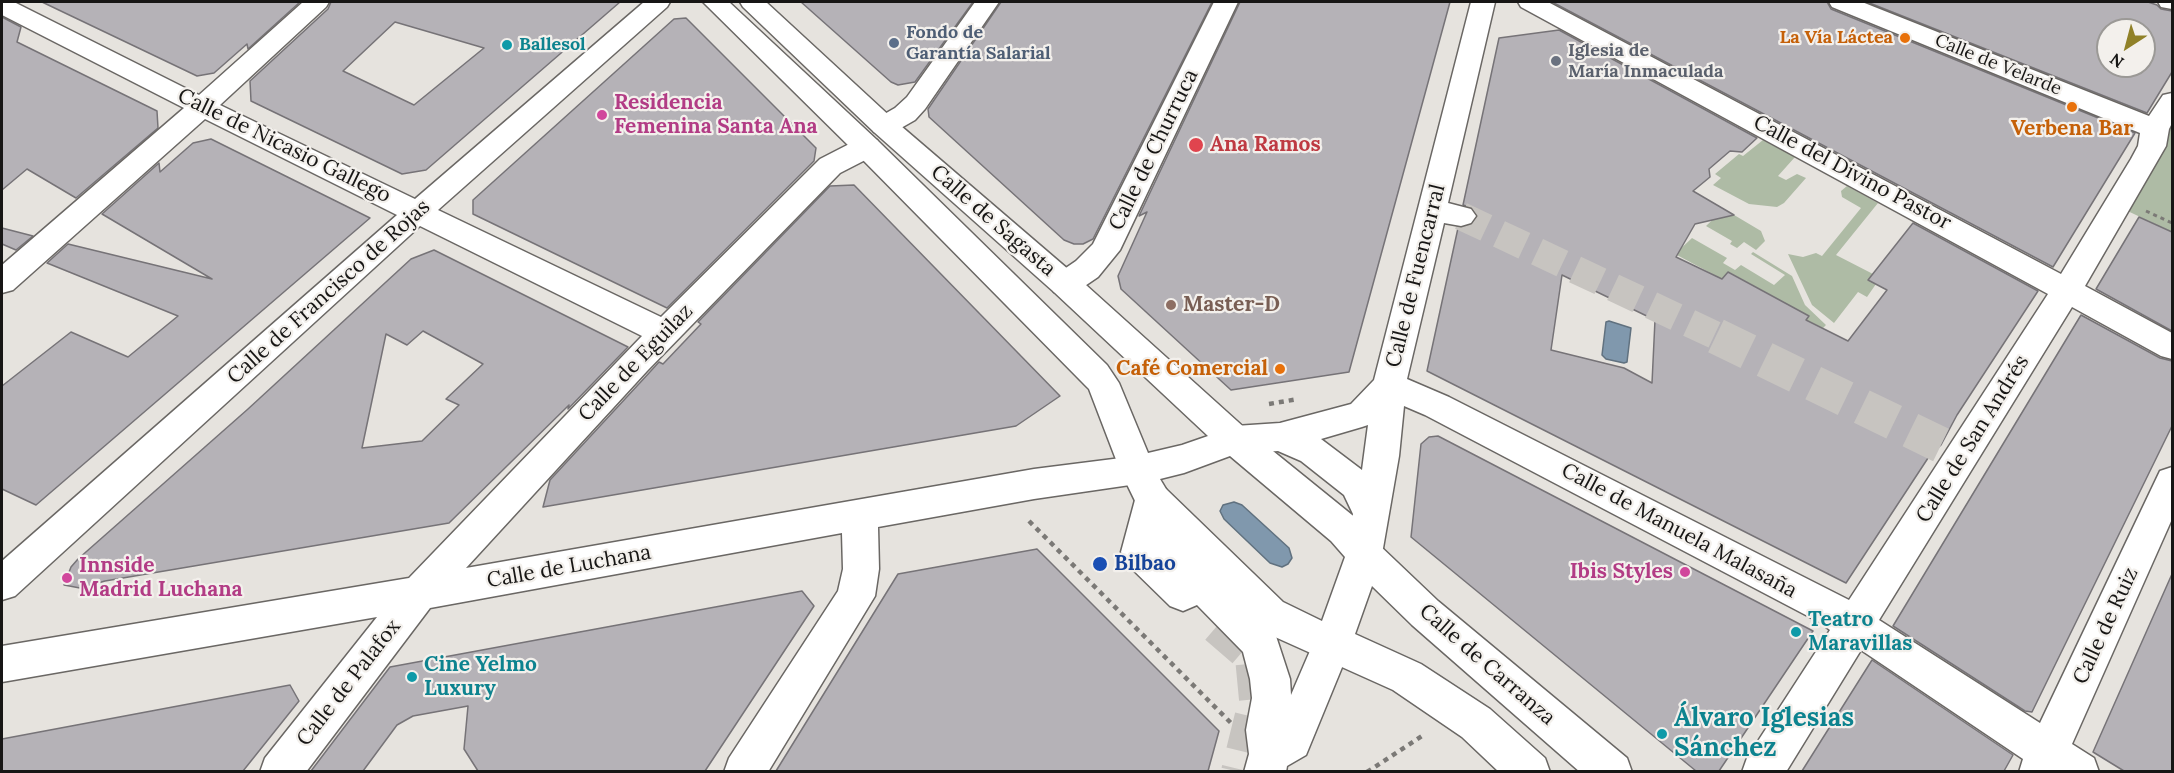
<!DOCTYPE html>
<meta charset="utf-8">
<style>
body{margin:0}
#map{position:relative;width:2174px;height:773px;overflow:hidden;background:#e6e3de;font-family:Lora,serif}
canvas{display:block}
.frame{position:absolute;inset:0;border:3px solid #171615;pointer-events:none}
.north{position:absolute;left:2096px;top:18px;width:60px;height:60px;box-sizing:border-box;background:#f3f0ec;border:2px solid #9b9996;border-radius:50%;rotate:216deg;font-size:16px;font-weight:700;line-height:24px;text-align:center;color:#171615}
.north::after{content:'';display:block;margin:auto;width:21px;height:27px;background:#908128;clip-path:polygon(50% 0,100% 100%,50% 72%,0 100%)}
</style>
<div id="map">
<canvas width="2174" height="773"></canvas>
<div class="frame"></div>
<div class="north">N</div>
</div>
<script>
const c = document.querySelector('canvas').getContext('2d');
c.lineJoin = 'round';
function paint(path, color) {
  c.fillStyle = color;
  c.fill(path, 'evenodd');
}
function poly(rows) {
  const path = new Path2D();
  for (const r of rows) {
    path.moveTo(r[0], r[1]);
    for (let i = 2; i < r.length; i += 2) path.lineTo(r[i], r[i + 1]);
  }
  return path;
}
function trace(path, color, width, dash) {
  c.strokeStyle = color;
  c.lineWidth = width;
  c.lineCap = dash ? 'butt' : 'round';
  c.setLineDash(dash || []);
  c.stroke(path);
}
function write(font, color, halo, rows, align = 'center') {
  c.font = font + ' Lora,serif';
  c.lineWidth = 4.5;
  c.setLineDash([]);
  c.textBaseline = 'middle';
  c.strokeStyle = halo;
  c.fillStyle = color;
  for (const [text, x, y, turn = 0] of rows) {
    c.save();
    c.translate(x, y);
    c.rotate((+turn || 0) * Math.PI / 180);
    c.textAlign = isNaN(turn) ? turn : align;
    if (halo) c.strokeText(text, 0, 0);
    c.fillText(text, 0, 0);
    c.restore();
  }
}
paint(poly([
 [2172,101,2172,232,2117,206,2155,129],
 [1763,140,1795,157,1778,176,1786,180,1797,174,1806,178,1784,203,1777,207,1749,204,1713,185,1721,178,1715,174,1739,154,1743,156],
 [1847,186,1878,203,1836,255,1873,274,1868,280,1876,284,1867,297,1858,292,1834,323,1812,305,1788,254,1803,257,1816,253,1822,256,1861,208,1842,197,1841,191],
 [1724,209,1761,231,1765,241,1756,250,1744,242,1737,248,1730,244,1732,241,1706,226],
 [1692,238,1727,258,1723,263,1735,270,1741,265,1774,285,1785,275,1751,254,1753,252,1792,276,1805,305,1826,325,1823,328,1806,320,1809,316,1729,272,1722,279,1675,254]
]), '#aebba5');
const water = poly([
 [1609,321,1631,328,1627,362,1624,363,1606,359,1602,355,1606,322,1609,321],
 [1234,502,1242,505,1289,548,1292,558,1288,564,1282,567,1270,563,1224,519,1220,511,1223,505,1234,502]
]);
paint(water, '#8098ad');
trace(water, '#60717f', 1.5);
const building = poly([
 [42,2,300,2,248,49,247,44,214,73,197,76,42,2],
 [331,2,620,2,426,170,402,174,251,101,250,81,328,9,331,2],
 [395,22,484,48,414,105,343,71,395,22],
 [801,2,973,2,915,82,898,85,891,82,801,2],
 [1001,2,1212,2,1093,239,1083,244,1074,244,1064,240,929,117,928,109,1001,2],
 [1240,2,1450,2,1349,372,1231,390,1121,289,1118,276,1147,212,1139,216,1240,2],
 [1552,2,1827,2,1831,9,2135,133,2053,267,1552,2],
 [1867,2,2148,2,2157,5,2161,9,2172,11,2172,72,2147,113,1867,2],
 [2108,30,2144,30,2144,66,2108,66,2108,30],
 [2,17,21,27,17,42,157,111,158,128,76,198,27,169,2,190,2,17],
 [686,18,816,148,814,161,667,308,473,214,473,200,674,19,686,18],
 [1559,30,1757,138,1742,152,1730,151,1709,169,1710,177,1693,191,1734,215,1695,224,1676,257,1722,279,1728,272,1809,316,1806,320,1848,341,1887,290,1868,280,1913,223,2038,291,1957,415,1941,445,1930,455,1846,583,1427,371,1458,228,1472,225,1478,216,1473,208,1463,205,1499,38,1559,30],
 [1562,275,1655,320,1652,383,1624,368,1551,350,1562,275],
 [211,139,370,218,36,505,2,489,2,386,71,332,128,357,178,316,47,263,68,244,212,279,102,214,159,163,160,172,193,143,211,139],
 [854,185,1060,396,1016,426,543,507,550,480,649,373,659,362,663,364,701,324,698,322,830,186,854,185],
 [2139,217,2172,232,2172,331,2096,289,2139,217],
 [2,228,33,236,16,250,2,244,2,228],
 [434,250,628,347,568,409,569,405,449,523,105,581,80,588,64,585,71,567,78,559,248,409,411,259,434,250],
 [423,331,483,364,446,399,459,405,422,441,362,448,386,334,407,345,423,331],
 [2081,315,2160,358,2172,361,2172,426,2032,712,2025,711,1893,626,2081,315],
 [1438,436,1813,631,1719,771,1696,771,1411,537,1421,444,1429,437,1438,436],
 [1037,549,1219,731,1208,771,776,771,898,574,1037,549],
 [2172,574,2172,771,2124,771,2093,752,2172,574],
 [802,591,814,606,705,771,478,771,464,749,468,706,413,716,397,725,363,771,311,771,390,667,802,591],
 [1872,660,2013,755,2004,771,1802,771,1872,660],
 [290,685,299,701,243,771,2,771,2,739,290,685]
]);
paint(building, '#b5b2b7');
trace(building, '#767377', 1.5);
trace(poly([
 [1461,216,1719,337]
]), '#c7c4c0', 28, [28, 14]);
trace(poly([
 [1716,336,1941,445],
 [1217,626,1253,657,1257,699,1239,772]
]), '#c7c4c0', 36, [36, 18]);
const minor = poly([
 [2,2,14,2,199,95,303,2,329,2,326,7,220,105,415,199,644,2,670,2,667,7,438,210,661,317,820,159,857,140,867,138,877,140,881,147,877,154,840,173,647,371,466,568,1034,469,1137,456,1149,460,1154,470,1149,480,1137,484,1034,499,878,527,879,569,875,596,768,772,724,772,729,758,838,591,843,569,842,533,430,608,306,772,260,772,265,758,377,617,2,682,2,646,409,578,642,336,420,226,15,596,2,600,2,561,397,215,205,119,13,290,2,293,2,265,184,108,2,15,2,2],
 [975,2,999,2,925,109,915,120,894,132,884,135,874,132,870,126,874,120,895,108,907,97,975,2],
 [1214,2,1238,2,1120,250,1098,277,1076,292,1065,295,1054,292,1050,284,1054,276,1076,261,1093,244,1214,2],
 [1471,2,1495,2,1448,203,1471,209,1476,216,1471,223,1461,226,1444,223,1407,379,1449,397,1849,600,2048,294,1521,7,1518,2,1548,2,2061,274,2131,159,2138,146,2140,133,1832,7,1829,2,1862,2,2149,116,2163,95,2172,93,2172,123,2169,129,2166,146,2085,286,2172,333,2172,359,2161,356,2072,307,1879,620,2040,723,2160,471,2172,467,2172,519,2072,744,2094,758,2099,772,2019,772,2023,759,1861,650,1786,772,1742,772,1747,758,1830,630,1821,623,1425,415,1404,406,1399,456,1382,554,1377,565,1364,570,1351,565,1346,554,1353,514,1344,495,1301,461,1278,451,1235,454,1223,450,1218,440,1223,430,1235,426,1280,423,1351,404,1374,380,1471,2],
 [1368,425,1362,470,1321,439,1362,427,1368,425],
 [2158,2,2172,2,2172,9,2161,7,2158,2],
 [1153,485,1166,489,1171,500,1167,516,1179,511,1192,516,1197,527,1192,551,1274,630,1290,679,1291,695,1319,630,1333,625,1347,630,1352,643,1306,755,1287,766,1286,772,1244,772,1249,754,1246,730,1252,698,1250,679,1243,652,1197,605,1183,611,1170,606,1126,563,1121,552,1135,500,1140,489,1153,485]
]);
const major = poly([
 [703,2,729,2,877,140,1107,365,1119,383,1148,453,1182,445,1208,436,1054,292,874,132,743,7,740,2,766,2,894,120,1076,276,1247,430,1357,519,1377,543,1438,601,1627,758,1632,772,1580,772,1412,625,1372,586,1355,634,1421,664,1490,709,1545,758,1550,772,1499,772,1462,737,1393,690,1275,637,1257,626,1140,511,1120,470,1089,389,1083,383,857,154,703,2],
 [1230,456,1331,541,1345,557,1322,621,1283,602,1166,489,1160,479,1184,473,1230,456]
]);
trace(minor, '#6a6764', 3);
trace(major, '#6a6764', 3);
trace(poly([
 [2146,211,2172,223]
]), '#7b7976', 3, [4, 4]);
trace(poly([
 [1269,404,1298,399],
 [1029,521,1231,723],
 [1367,772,1425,734]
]), '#7b7976', 4.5, [5, 5]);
paint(minor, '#fff');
paint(major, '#fff');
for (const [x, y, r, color] of [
 [1905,38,6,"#e8710a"],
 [894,43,6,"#5c6f8a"],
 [507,45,6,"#0f9aa8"],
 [1556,61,6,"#6b7280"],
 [2072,107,6,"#e8710a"],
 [602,115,6,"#d1479c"],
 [1196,145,8,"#e0444e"],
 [1171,305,6,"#8d6e63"],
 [1280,369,6,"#e8710a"],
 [1100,564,8,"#1a4fb4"],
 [1685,572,6,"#d1479c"],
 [67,578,6,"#d1479c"],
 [1796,632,6,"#0f9aa8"],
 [412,677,6,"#0f9aa8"],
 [1662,734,6,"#0f9aa8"]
]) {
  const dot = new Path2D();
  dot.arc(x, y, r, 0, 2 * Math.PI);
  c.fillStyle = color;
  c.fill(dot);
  trace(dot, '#f3f0ec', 2);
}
write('bold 18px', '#4e5e75', '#f3f0ec', [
 ["Fondo de",906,33],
 ["Garantía Salarial",906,54]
], 'left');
write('bold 18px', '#c56008', '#f3f0ec', [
 ["La Vía Láctea",1893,38]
], 'right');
write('bold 18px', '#0d838f', '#f3f0ec', [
 ["Ballesol",519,45]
], 'left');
write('bold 18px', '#5b616d', '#f3f0ec', [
 ["Iglesia de",1568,51],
 ["María Inmaculada",1568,72]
], 'left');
write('18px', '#171615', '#f3f0ec', [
 ["Calle de Velarde",1998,65,22]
]);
write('bold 21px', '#b23c85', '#f3f0ec', [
 ["Residencia",614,103],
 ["Femenina Santa Ana",614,127],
 ["Innside",79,566],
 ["Madrid Luchana",79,590],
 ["Ibis Styles",1673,572,"right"]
], 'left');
write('bold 21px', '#c56008', '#f3f0ec', [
 ["Verbena Bar",2072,129],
 ["Café Comercial",1268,369,"right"]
]);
write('bold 21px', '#be3a42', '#f3f0ec', [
 ["Ana Ramos",1210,145]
], 'left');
write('21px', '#171615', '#f3f0ec', [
 ["Calle de Nicasio Gallego",284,146,26],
 ["Calle de Churruca",1154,150,-64],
 ["Calle del Divino Pastor",1852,173,28],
 ["Calle de Sagasta",993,221,41],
 ["Calle de Fuencarral",1416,276,-76],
 ["Calle de Francisco de Rojas",329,292,-42],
 ["Calle de Eguilaz",636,363,-46],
 ["Calle de San Andrés",1973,439,-58],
 ["Calle de Manuela Malasaña",1679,531,28],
 ["Calle de Luchana",569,567,-10],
 ["Calle de Ruiz",2106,626,-65],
 ["Calle de Carranza",1487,665,41],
 ["Calle de Palafox",349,683,-52]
]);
write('bold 21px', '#785e54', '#f3f0ec', [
 ["Master-D",1183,305]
], 'left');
write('bold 21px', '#164399', '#f3f0ec', [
 ["Bilbao",1114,564]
], 'left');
write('bold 21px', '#0d838f', '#f3f0ec', [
 ["Teatro",1808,620],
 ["Maravillas",1808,644],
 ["Cine Yelmo",424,665],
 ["Luxury",424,689]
], 'left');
write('bold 26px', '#0d838f', '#f3f0ec', [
 ["Álvaro Iglesias",1674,719],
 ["Sánchez",1674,749]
], 'left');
</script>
